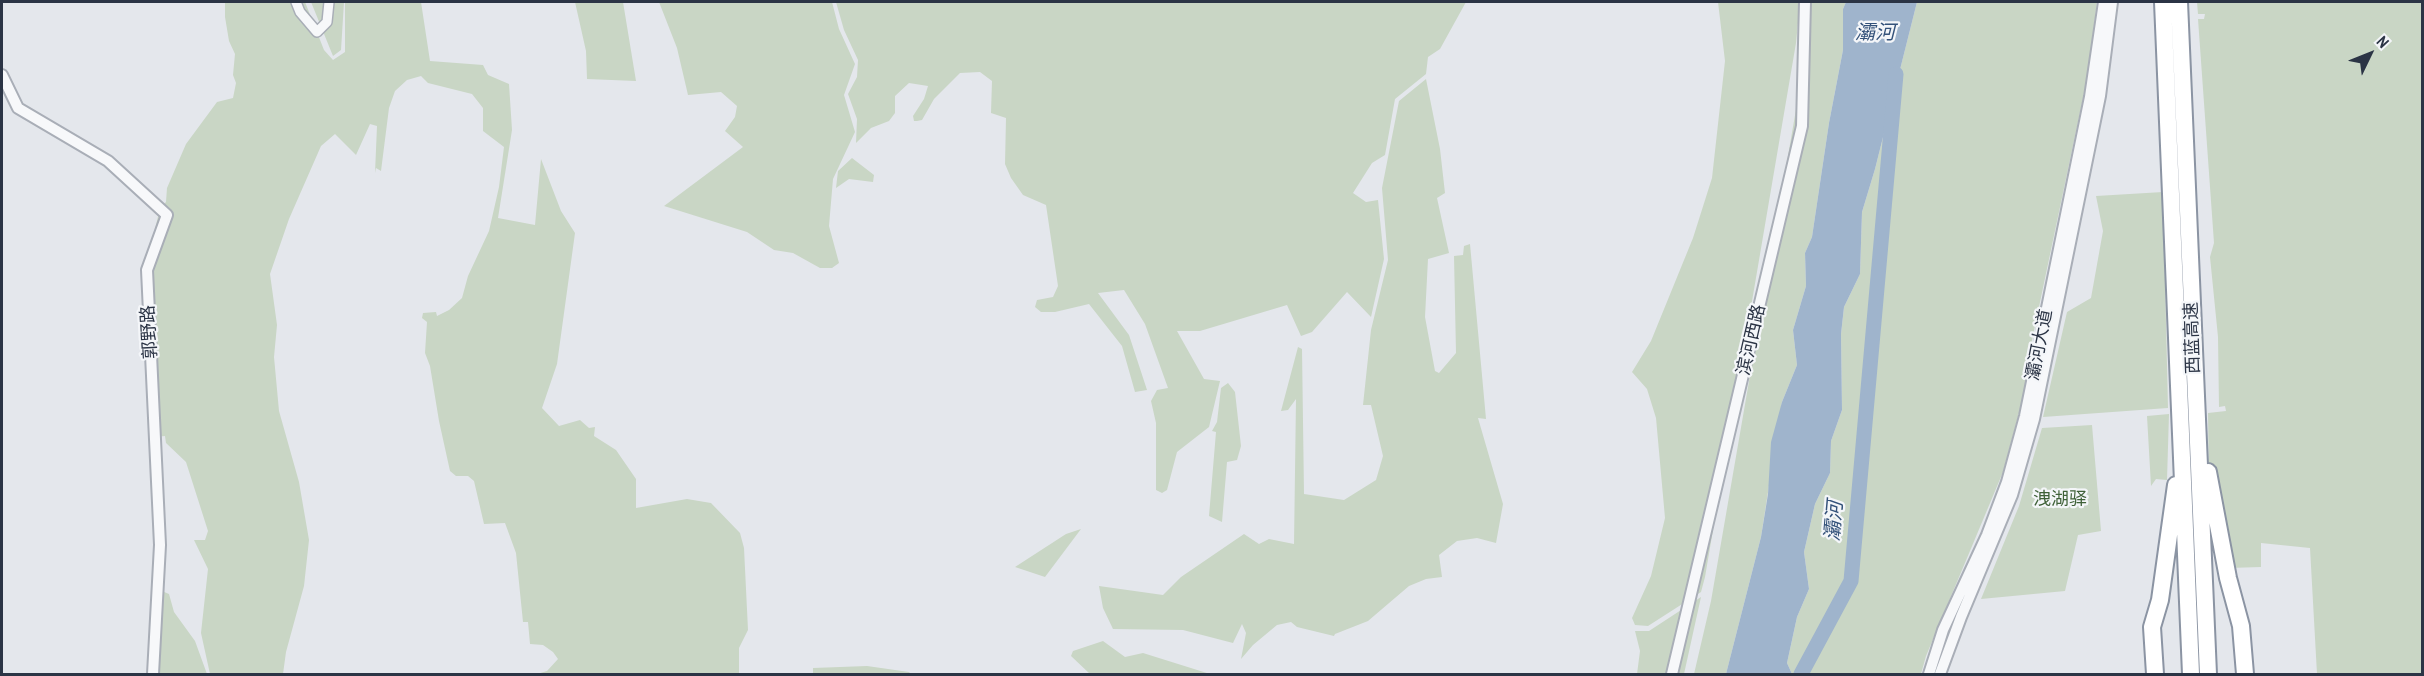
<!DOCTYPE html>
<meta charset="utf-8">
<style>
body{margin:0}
#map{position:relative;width:2424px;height:676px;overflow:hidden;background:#e4e7ec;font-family:"Archivo Narrow",sans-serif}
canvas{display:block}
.frame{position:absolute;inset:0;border:3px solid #2b3445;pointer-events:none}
.north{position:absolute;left:2340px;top:24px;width:60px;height:60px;-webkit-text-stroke:4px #f4f6f9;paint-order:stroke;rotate:47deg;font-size:16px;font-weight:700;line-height:24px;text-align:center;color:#2b3445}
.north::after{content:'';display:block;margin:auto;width:21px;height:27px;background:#2b3445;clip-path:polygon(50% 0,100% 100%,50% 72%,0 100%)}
</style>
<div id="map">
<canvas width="2424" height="676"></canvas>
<div class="frame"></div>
<div class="north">N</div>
</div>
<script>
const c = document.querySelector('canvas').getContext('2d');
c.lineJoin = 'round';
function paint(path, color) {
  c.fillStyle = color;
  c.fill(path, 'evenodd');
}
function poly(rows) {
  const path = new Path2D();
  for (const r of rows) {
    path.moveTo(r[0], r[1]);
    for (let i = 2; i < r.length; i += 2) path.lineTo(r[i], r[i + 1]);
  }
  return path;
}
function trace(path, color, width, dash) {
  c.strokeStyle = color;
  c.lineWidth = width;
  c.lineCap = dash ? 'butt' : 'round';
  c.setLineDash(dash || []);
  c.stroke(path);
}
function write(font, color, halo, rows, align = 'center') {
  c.font = font + ' "Archivo Narrow","Noto Sans SC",sans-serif';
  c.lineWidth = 4.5;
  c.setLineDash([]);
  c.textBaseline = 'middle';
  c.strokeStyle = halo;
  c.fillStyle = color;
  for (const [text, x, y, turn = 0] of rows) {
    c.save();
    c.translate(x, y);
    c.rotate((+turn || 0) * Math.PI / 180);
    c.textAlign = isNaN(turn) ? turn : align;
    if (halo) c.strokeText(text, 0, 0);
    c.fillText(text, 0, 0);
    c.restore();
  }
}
paint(poly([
 [225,2,305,2,324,50,333,60,345,52,345,2,421,2,430,61,483,65,488,75,509,84,512,130,498,218,535,225,541,159,561,211,575,233,557,364,542,408,559,426,580,420,589,428,595,427,594,436,616,450,636,479,636,508,687,499,711,503,740,533,744,548,748,630,739,648,739,674,537,674,547,671,558,659,553,652,543,645,530,644,528,622,523,622,516,553,505,523,484,524,474,481,468,476,456,476,450,471,439,421,430,366,425,353,427,322,422,318,423,313,436,312,437,316,449,310,462,298,468,276,489,231,499,187,504,147,483,131,483,108,472,94,428,83,421,76,407,80,395,91,389,108,381,171,376,168,375,173,377,126,370,124,356,155,335,134,321,146,289,219,270,274,277,325,274,357,279,411,299,482,309,540,304,586,286,652,283,674,210,674,201,633,208,569,194,540,205,540,208,531,186,462,166,443,165,436,155,437,144,276,160,208,166,202,167,188,186,144,217,102,233,98,236,83,233,75,235,54,229,41,225,17],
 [311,2,344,2,341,50,333,56],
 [575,2,623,2,636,81,587,79,586,51],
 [659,2,832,2,839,29,855,64,844,95,855,132,833,179,829,226,839,263,832,268,820,268,793,253,774,250,747,232,664,206,743,147,725,131,735,117,737,106,721,92,688,95,677,48],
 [836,2,1466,2,1440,49,1428,57,1426,74,1395,99,1385,155,1372,163,1353,193,1366,202,1378,200,1384,259,1371,317,1347,292,1312,332,1301,336,1287,305,1200,331,1177,331,1204,379,1220,381,1209,427,1177,452,1167,490,1162,493,1156,490,1156,423,1151,401,1157,390,1168,388,1145,324,1124,290,1098,293,1129,335,1147,390,1135,392,1122,346,1089,304,1055,312,1041,312,1035,307,1037,300,1053,297,1058,286,1046,205,1023,195,1011,178,1005,164,1006,118,991,113,992,81,980,72,960,73,934,99,922,120,917,121,914,121,913,116,924,99,928,86,909,83,895,96,895,113,889,121,871,128,856,143,857,119,848,94,857,77,858,60,844,30],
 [1718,2,1800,2,1796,43,1705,577,1701,592,1648,626,1635,625,1632,618,1651,576,1665,518,1656,418,1647,389,1632,372,1651,341,1693,238,1712,178,1725,61],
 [1811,2,1846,2,1843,9,1843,50,1829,123,1812,237,1805,253,1806,286,1793,330,1797,365,1782,402,1761,537,1726,674,1694,674,1711,601,1798,98],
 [1917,2,2097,2,2087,79,2032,340,2024,394,2003,472,1926,656,1921,674,1792,674,1787,663,1797,617,1809,589,1804,552,1815,504,1830,473,1831,441,1842,410,1841,334,1844,307,1860,274,1862,212,1875,169],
 [2197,2,2422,2,2422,674,2317,674,2310,548,2261,543,2261,567,2229,568,2209,486,2208,413,2226,411,2225,406,2219,407,2218,337,2210,257,2214,243,2198,19,2204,19,2205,14,2198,14],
 [1426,79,1440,149,1445,193,1437,198,1449,253,1428,259,1425,317,1435,371,1439,373,1456,353,1454,256,1463,255,1464,246,1470,244,1486,419,1478,418,1503,504,1496,543,1477,538,1457,541,1439,555,1442,577,1426,579,1409,586,1368,621,1335,634,1334,636,1297,627,1291,622,1277,625,1253,645,1241,659,1246,633,1242,624,1233,643,1183,630,1113,629,1103,608,1099,586,1163,595,1181,577,1244,534,1259,544,1269,539,1294,544,1296,399,1288,410,1281,411,1298,347,1302,349,1304,494,1344,500,1376,480,1383,456,1371,405,1363,405,1371,330,1388,260,1382,188,1399,101],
 [852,158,874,175,873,182,849,179,836,188,838,171],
 [2163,192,2168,408,2043,417,2067,312,2091,298,2103,231,2096,196],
 [1228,383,1235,392,1241,446,1237,460,1227,462,1222,522,1209,516,1216,432,1212,431,1217,422,1221,388],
 [2169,414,2167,480,2156,479,2151,486,2147,416],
 [2092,425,2101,531,2078,535,2065,591,1981,599,2019,506,2042,428],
 [1081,529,1045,577,1015,567,1066,534],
 [157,589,169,594,174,612,195,641,207,674,155,674],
 [1701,597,1684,674,1637,674,1640,651,1635,631,1649,631],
 [1103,641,1125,657,1143,653,1210,674,1090,674,1071,656,1073,651],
 [867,666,909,672,911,674,813,674,813,668]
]), '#c9d6c5');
paint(poly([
 [1846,2,1917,2,1875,169,1862,212,1860,274,1844,307,1841,334,1842,410,1831,441,1830,473,1815,504,1804,552,1809,589,1797,617,1787,663,1792,674,1726,674,1761,537,1768,494,1771,442,1782,402,1797,365,1793,330,1806,286,1805,253,1812,237,1829,123,1843,50,1843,9]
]), '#9fb4cc');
trace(poly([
 [1801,674,1851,581,1896,74]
]), '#9fb4cc', 15);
const minor = poly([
 [296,2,300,12,317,32,327,22,329,2]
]);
const tertiary = poly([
 [2,75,18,108,108,161,167,215,147,270,160,545,153,674],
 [1672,674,1802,126,1805,2],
 [1929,674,1943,630,1987,535,2007,482,2025,416,2090,97,2104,2],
 [1940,674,1961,617,2012,495,2034,419,2100,96,2112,2]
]);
const motorway = poly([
 [2163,2,2191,674],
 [2179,2,2208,674],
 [2208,472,2228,578,2241,626,2245,674],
 [2155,674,2152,627,2160,600,2176,485]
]);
trace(minor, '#a9aeb7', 12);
trace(tertiary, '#a9aeb7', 14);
trace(motorway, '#8b94a3', 20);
trace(minor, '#f7f8fa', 9);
trace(tertiary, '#f7f8fa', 10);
trace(motorway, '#fff', 16);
write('18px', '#2b3445', '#f4f6f9', [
 ["郭野路",150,332,-93],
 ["西蓝高速",2193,338,-92],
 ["滨河西路",1752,340,-77],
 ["灞河大道",2040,345,-79]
]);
write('18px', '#3f6138', '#f4f6f9', [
 ["洩湖驿",2060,500]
]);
write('italic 20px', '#34527a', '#f4f6f9', [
 ["灞河",1875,34],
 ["灞河",1835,521,-85]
]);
</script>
